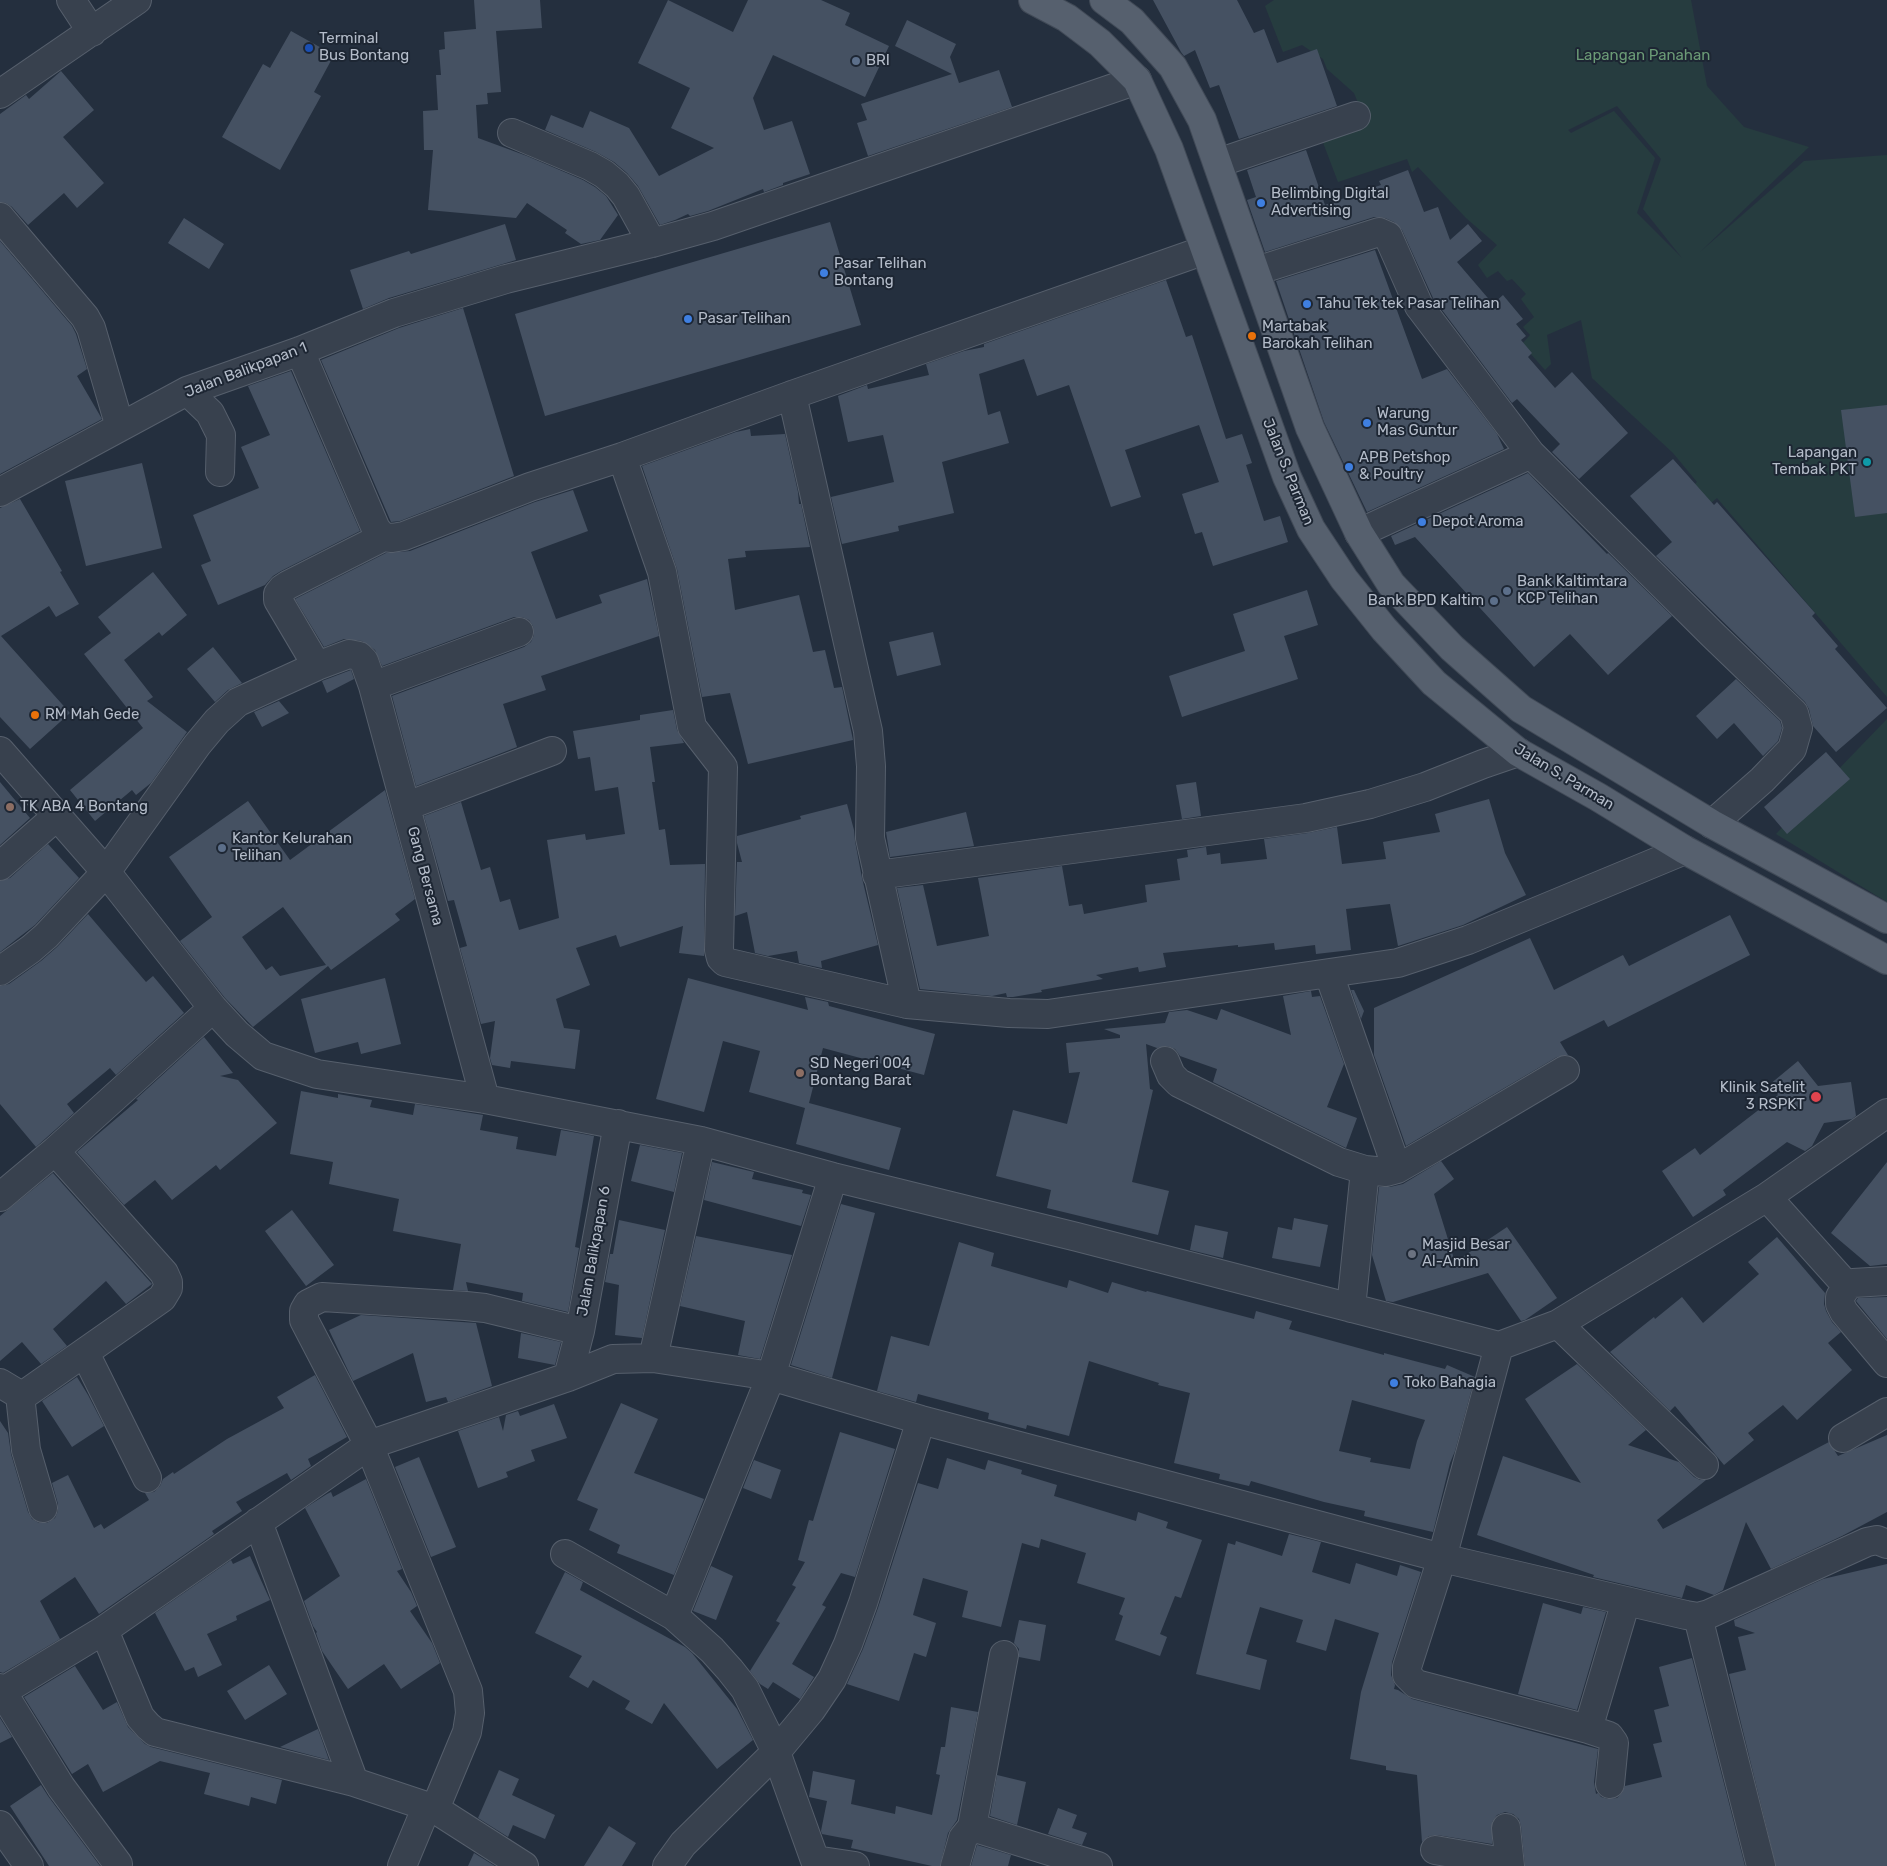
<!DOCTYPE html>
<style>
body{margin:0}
canvas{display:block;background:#242f3e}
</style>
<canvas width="1887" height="1866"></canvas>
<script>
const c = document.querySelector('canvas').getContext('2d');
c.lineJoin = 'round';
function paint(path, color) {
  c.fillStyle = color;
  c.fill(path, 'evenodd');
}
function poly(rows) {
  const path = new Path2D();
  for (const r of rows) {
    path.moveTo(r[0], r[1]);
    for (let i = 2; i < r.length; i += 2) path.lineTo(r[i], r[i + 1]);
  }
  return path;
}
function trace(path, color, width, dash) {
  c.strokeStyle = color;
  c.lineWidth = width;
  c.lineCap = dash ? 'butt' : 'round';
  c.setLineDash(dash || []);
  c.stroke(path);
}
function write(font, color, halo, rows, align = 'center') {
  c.font = font + ' Rubik,sans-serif';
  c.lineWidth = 4;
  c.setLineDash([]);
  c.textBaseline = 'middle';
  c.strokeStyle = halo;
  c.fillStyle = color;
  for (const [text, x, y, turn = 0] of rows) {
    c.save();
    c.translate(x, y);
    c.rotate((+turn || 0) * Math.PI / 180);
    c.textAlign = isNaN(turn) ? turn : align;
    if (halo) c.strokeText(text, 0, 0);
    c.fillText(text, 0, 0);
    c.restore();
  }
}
paint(poly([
 [1274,0,1691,0,1707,86,1744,127,1809,147,1700,252,1804,161,1887,155,1887,697,1717,498,1692,519,1676,503,1697,482,1673,453,1592,378,1581,320,1547,335,1551,364,1545,370,1522,344,1530,335,1523,327,1534,317,1521,299,1526,294,1512,279,1507,281,1498,271,1487,278,1478,265,1497,245,1466,218,1418,167,1412,172,1407,159,1338,182,1319,132,1363,115,1354,93,1327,69,1323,59,1302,45,1283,52,1265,6],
 [1617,106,1661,159,1643,209,1682,258,1637,213,1655,158,1614,111,1571,133,1568,130],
 [1887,719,1887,902,1776,834]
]), '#263c3f');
paint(poly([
 [474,0,540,0,542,28,496,31,501,92,487,93,488,104,476,105,478,138,527,156,583,180,595,187,606,196,618,215,600,240,581,244,565,233,567,230,527,203,516,218,428,210,433,150,424,150,423,111,438,110,436,75,441,75,439,50,445,49,444,32,476,29],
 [668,0,733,32,748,0,821,0,850,13,845,25,889,46,865,97,773,55,753,98,764,130,792,121,810,174,783,183,783,185,764,192,763,189,708,211,690,216,688,214,675,220,660,225,638,186,627,173,614,162,596,152,545,130,551,115,583,128,590,111,629,128,659,176,714,148,671,128,690,88,638,63],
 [1153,0,1237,0,1254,33,1264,29,1277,63,1317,49,1337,106,1239,139,1219,85,1210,88,1195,50,1184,56,1181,52],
 [907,20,956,44,950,57,959,83,999,70,1012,107,868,156,857,123,867,120,861,104,952,74,895,46],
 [291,31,334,55,314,92,321,96,280,170,222,137,263,64,270,68],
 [61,71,94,110,63,137,104,183,77,208,64,193,28,225,12,207,6,203,0,202,0,114,26,95,29,99],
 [1306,150,1325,205,1381,185,1379,181,1408,170,1424,212,1438,207,1450,240,1468,224,1482,241,1457,262,1493,304,1503,295,1523,319,1516,324,1526,336,1521,340,1532,353,1528,357,1555,388,1572,372,1628,433,1579,479,1552,452,1560,444,1517,399,1512,403,1433,298,1402,230,1394,222,1385,218,1374,217,1265,252,1247,200,1256,197,1247,170],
 [184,218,224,244,209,269,168,243],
 [830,222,861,325,545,416,515,314],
 [505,224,516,260,389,298,363,309,350,270,409,251,411,254],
 [0,241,72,326,76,334,87,369,77,376,102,419,0,474],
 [1375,250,1422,379,1447,369,1497,434,1504,449,1367,512,1324,422,1276,281],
 [1166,280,1186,337,1192,335,1226,439,1242,434,1252,463,1246,465,1264,521,1280,516,1288,542,1213,566,1202,532,1195,534,1182,494,1219,482,1199,425,1125,450,1141,497,1111,507,1069,385,1037,396,1024,359,979,374,988,415,1000,411,1009,443,942,462,954,513,898,526,899,531,842,544,831,497,894,482,883,435,848,442,838,396,867,385,868,389,929,375,926,364,964,351,984,347,984,344],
 [463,308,514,476,400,521,391,522,321,360,399,328],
 [291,371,360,531,281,571,273,576,265,585,218,605,201,565,211,561,193,515,259,488,241,447,270,435,248,386],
 [1887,405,1887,513,1855,517,1841,410],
 [750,429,751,436,785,434,798,492,799,504,801,504,810,547,745,551,746,557,728,559,735,610,799,595,813,652,825,650,834,688,842,687,853,740,748,764,730,693,702,697,677,569,642,466,736,432],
 [1673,459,1714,505,1717,502,1815,613,1812,616,1838,646,1835,649,1887,708,1836,752,1813,726,1809,709,1805,702,1656,556,1672,542,1630,496],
 [142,463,162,548,86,566,65,481],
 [1528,473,1607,554,1608,553,1672,616,1608,675,1570,634,1534,667,1415,537,1395,545,1391,536],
 [573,490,588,531,531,552,556,619,602,603,599,595,647,579,659,636,541,676,546,690,503,704,517,747,416,786,392,696,524,647,531,642,534,635,533,626,529,620,522,617,514,617,382,666,375,650,362,641,344,639,324,647,295,599,386,553,410,551,535,502],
 [20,499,62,571,60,572,79,604,56,617,49,606,1,636,70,713,30,749,0,717,0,508],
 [153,572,187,615,162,636,159,632,124,660,153,697,147,701,187,732,151,783,136,795,132,790,95,821,70,790,143,728,84,654,103,639,104,640,103,639,111,633,98,617],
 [1307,590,1318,625,1284,636,1298,679,1182,717,1169,676,1245,651,1233,614],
 [933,632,941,665,897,676,889,642],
 [213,647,242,683,228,690,215,702,187,669],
 [351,670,354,679,327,693,322,681],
 [1736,679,1780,721,1782,728,1778,741,1763,756,1734,723,1717,739,1696,716],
 [279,701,289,713,262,727,254,712],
 [673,710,677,730,684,743,650,747,655,782,652,782,659,830,665,829,670,865,705,864,704,956,679,953,683,926,620,947,616,935,576,948,590,985,556,999,564,1028,580,1030,575,1069,511,1061,510,1068,492,1065,490,1058,495,1021,481,1024,460,948,467,946,454,900,448,901,424,816,461,802,481,870,490,867,500,902,510,899,519,930,559,918,547,840,585,834,586,840,625,834,618,787,595,791,590,757,578,759,573,731,640,720,640,715],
 [1826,752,1850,779,1787,834,1764,807],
 [0,782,30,818,0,845],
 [1196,782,1201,816,1182,819,1176,785],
 [385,790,415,899,395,914,400,920,331,970,328,966,253,1027,225,998,180,941,212,917,169,857,248,801,290,860],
 [283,907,326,965,280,976,272,966,266,970,242,937],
 [1489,799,1505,853,1526,895,1463,925,1398,946,1390,904,1346,909,1351,950,1316,954,1315,945,1275,950,1274,943,1238,947,1238,945,1163,953,1166,967,1139,972,1138,967,1096,975,1103,979,1041,990,1042,992,1013,997,1007,997,1006,993,992,996,920,989,897,888,923,885,937,946,989,936,978,878,1062,866,1069,906,1082,904,1084,914,1147,902,1145,885,1180,880,1177,859,1188,857,1187,850,1206,847,1207,855,1220,853,1221,864,1267,859,1264,839,1308,833,1337,827,1342,864,1386,859,1383,842,1440,832,1435,814],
 [847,804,854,830,855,841,862,878,878,945,821,961,822,968,799,963,797,951,768,956,755,953,747,912,735,916,737,862,742,862,737,843,737,836,801,819,800,816],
 [966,812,974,846,890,857,886,832],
 [48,844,79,878,35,925,0,952,0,881,10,878],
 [88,914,146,982,153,976,184,1013,116,1075,110,1068,67,1104,74,1113,36,1147,0,1104,0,986,9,984,41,961,57,947],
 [1730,915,1750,955,1608,1027,1604,1020,1560,1042,1568,1055,1557,1057,1406,1146,1374,1055,1374,1008,1530,938,1554,990,1623,955,1629,966],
 [385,978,401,1044,361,1054,358,1042,315,1053,301,999],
 [688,978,808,1010,805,997,828,1002,829,1006,935,1034,924,1075,823,1048,809,1103,901,1128,889,1170,796,1144,805,1108,749,1092,760,1051,723,1041,704,1112,656,1099],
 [1351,990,1354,990,1364,1011,1361,1019],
 [1311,991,1312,997,1320,996,1344,1064,1327,1107,1357,1118,1346,1148,1213,1082,1217,1069,1180,1056,1175,1049,1167,1046,1157,1048,1146,1044,1150,1089,1153,1090,1132,1182,1169,1191,1158,1235,1047,1208,1051,1190,996,1176,1013,1110,1067,1124,1080,1072,1069,1073,1066,1043,1120,1038,1120,1035,1104,1029,1165,1023,1169,1012,1187,1010,1217,1020,1221,1009,1291,1035,1283,996],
 [204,1037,233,1073,220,1076,238,1080,277,1123,220,1170,216,1165,172,1200,155,1180,124,1205,77,1152,138,1100,136,1099],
 [1798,1061,1818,1086,1851,1082,1856,1116,1852,1119,1824,1123,1812,1146,1805,1151,1787,1142,1723,1190,1726,1195,1693,1217,1662,1171,1695,1148,1700,1155,1778,1095,1769,1085],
 [301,1091,338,1098,338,1094,372,1100,370,1107,413,1115,415,1104,483,1115,480,1130,518,1137,516,1149,556,1156,561,1130,594,1136,575,1247,579,1248,568,1312,522,1301,523,1293,466,1282,468,1291,453,1290,461,1244,393,1231,399,1199,329,1184,333,1162,290,1154],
 [640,1145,682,1153,674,1192,631,1181],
 [1441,1161,1454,1179,1434,1194,1455,1262,1507,1227,1557,1298,1525,1320,1521,1321,1488,1273,1393,1302,1386,1301,1372,1255,1379,1187,1390,1187,1403,1184],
 [712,1162,754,1172,752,1179,803,1190,802,1193,811,1195,801,1226,704,1200],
 [1887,1162,1887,1264,1870,1266,1831,1233],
 [53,1173,152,1284,126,1304,106,1281,53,1329,67,1346,41,1364,22,1342,0,1361,0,1216],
 [841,1204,875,1213,832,1378,791,1365],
 [292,1210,334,1265,306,1286,265,1231],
 [1294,1218,1328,1225,1320,1267,1272,1258,1278,1227,1292,1230],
 [619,1220,665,1230,642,1338,615,1335,619,1285,605,1282,610,1254,613,1254],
 [1195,1225,1228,1232,1223,1258,1190,1250],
 [696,1236,792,1255,760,1359,738,1355,745,1321,680,1306],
 [1777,1237,1825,1293,1824,1304,1826,1311,1832,1322,1841,1332,1828,1343,1852,1370,1797,1420,1783,1405,1748,1433,1754,1440,1724,1465,1675,1406,1670,1411,1610,1352,1654,1317,1655,1319,1682,1297,1703,1323,1759,1274,1748,1262],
 [959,1242,994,1253,991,1266,1067,1288,1069,1280,1108,1293,1112,1282,1146,1292,1147,1291,1254,1319,1256,1311,1292,1321,1289,1329,1384,1355,1384,1353,1445,1369,1447,1365,1475,1377,1455,1451,1450,1463,1433,1532,1364,1516,1365,1511,1324,1502,1251,1481,1249,1486,1219,1479,1220,1474,1174,1463,1190,1393,1158,1385,1159,1383,1089,1361,1069,1436,1027,1425,1026,1429,988,1419,989,1413,918,1394,916,1402,877,1391,891,1336,929,1346],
 [1352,1400,1425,1420,1417,1441,1410,1469,1370,1462,1371,1458,1339,1451],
 [1887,1297,1887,1339,1856,1301,1858,1298],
 [361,1315,476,1323,492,1386,448,1402,446,1397,426,1402,413,1353,353,1381,329,1330],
 [521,1333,561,1342,555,1365,518,1358],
 [1577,1364,1646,1430,1628,1445,1679,1462,1694,1477,1700,1480,1706,1480,1657,1520,1663,1529,1829,1442,1838,1456,1887,1435,1887,1512,1842,1536,1771,1569,1746,1522,1723,1590,1714,1595,1686,1585,1682,1598,1593,1577,1594,1575,1477,1535,1503,1456,1581,1483,1525,1399],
 [315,1375,347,1437,308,1459,311,1466,291,1480,287,1473,236,1502,242,1511,212,1531,214,1534,99,1614,75,1577,40,1601,60,1639,3,1673,0,1672,0,1421,8,1433,11,1454,28,1512,32,1519,39,1523,47,1523,55,1518,58,1511,58,1504,52,1483,68,1475,94,1528,101,1524,104,1529,149,1500,145,1493,154,1492,160,1486,163,1479,173,1472,174,1474,227,1439,284,1408,277,1397],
 [77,1377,88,1395,104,1426,72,1447,42,1401],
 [621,1403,658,1419,634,1473,704,1499,674,1575,617,1553,620,1545,589,1530,598,1509,577,1500],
 [554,1404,567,1438,531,1450,535,1461,506,1472,508,1477,478,1488,458,1431,499,1417,503,1431,506,1415,518,1411,520,1416],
 [840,1432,895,1449,855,1577,841,1573,822,1605,826,1607,792,1664,814,1677,800,1699,773,1682,768,1689,760,1684,750,1671,780,1623,776,1621,796,1587,792,1585,805,1562,798,1560,809,1520,813,1521],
 [419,1457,456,1547,431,1557,395,1467],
 [947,1458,985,1470,988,1460,1022,1470,1021,1474,1057,1485,1054,1496,1136,1521,1138,1512,1168,1522,1166,1528,1202,1540,1181,1598,1175,1596,1160,1634,1167,1637,1160,1656,1115,1640,1123,1616,1119,1614,1125,1598,1077,1583,1086,1553,1041,1539,1039,1548,1022,1543,1001,1627,962,1617,968,1591,923,1578,913,1615,936,1623,926,1657,914,1653,899,1701,847,1684,863,1649,878,1608,918,1483,938,1489],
 [754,1460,781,1470,771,1499,743,1488],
 [366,1479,402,1569,397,1571,411,1592,417,1606,410,1611,432,1643,440,1663,401,1689,384,1664,348,1689,322,1651,316,1633,317,1632,313,1626,304,1601,340,1576,305,1508,327,1494,331,1492,333,1497],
 [1289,1534,1321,1542,1312,1572,1350,1584,1356,1563,1397,1576,1400,1565,1421,1572,1392,1662,1391,1675,1395,1685,1394,1689,1398,1690,1412,1699,1598,1749,1594,1782,1596,1794,1598,1793,1601,1797,1608,1799,1617,1798,1622,1793,1625,1786,1662,1777,1653,1744,1662,1742,1654,1710,1669,1706,1659,1667,1692,1658,1745,1866,1525,1866,1521,1826,1519,1819,1513,1814,1505,1812,1497,1815,1492,1822,1492,1844,1437,1835,1429,1836,1422,1842,1417,1775,1386,1770,1386,1766,1350,1759,1361,1692,1379,1633,1335,1619,1326,1651,1296,1642,1303,1620,1260,1607,1246,1654,1267,1660,1260,1690,1196,1674,1228,1543,1235,1545,1236,1541,1282,1556],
 [250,1556,270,1600,236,1616,237,1620,207,1634,222,1665,198,1677,194,1667,185,1671,155,1613,231,1560,233,1564],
 [1887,1564,1887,1866,1776,1866,1729,1674,1746,1670,1738,1637,1755,1633,1735,1626,1734,1620,1823,1579],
 [711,1566,733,1576,716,1620,693,1611],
 [565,1572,583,1582,580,1590,685,1647,692,1653,737,1709,753,1740,717,1769,664,1703,652,1724,625,1709,630,1701,593,1680,588,1688,569,1677,582,1656,535,1633],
 [1543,1603,1581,1614,1583,1607,1606,1612,1577,1710,1518,1694],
 [1019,1620,1046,1625,1040,1661,1019,1657,1019,1649,1014,1643],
 [269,1665,287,1694,245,1720,227,1691],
 [75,1666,103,1710,117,1702,128,1727,145,1744,151,1747,282,1780,276,1804,251,1797,249,1806,204,1794,210,1773,160,1761,103,1792,88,1764,72,1774,24,1697],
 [951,1707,978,1712,957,1820,948,1833,940,1866,932,1866,851,1848,853,1840,822,1834,821,1831,827,1801,809,1797,813,1771,855,1780,851,1804,895,1814,896,1806,932,1815,940,1775,936,1774,941,1747,945,1747],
 [0,1718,12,1737,0,1743],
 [318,1729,329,1760,280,1747],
 [499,1770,519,1779,512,1795,555,1815,545,1839,513,1825,508,1837,478,1818],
 [997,1775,1026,1782,1017,1825,990,1816],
 [41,1785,48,1796,100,1866,49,1866,10,1806],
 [1058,1808,1077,1815,1072,1828,1087,1833,1082,1845,1048,1834],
 [609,1826,636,1843,622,1866,584,1866],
 [977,1845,1011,1855,1008,1866,971,1866],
 [474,1853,495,1866,468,1866]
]), '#455162');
const minor = poly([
 [71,0,92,32],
 [0,94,137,0],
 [512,133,590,166,604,174,617,185,626,196,652,243],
 [1218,163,1356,116],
 [0,217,85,317,91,328,120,427],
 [1256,271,1379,232,1388,236,1419,306,1531,454,1712,634,1794,713,1798,728,1792,749,1762,780,1712,824],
 [300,351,376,529,383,537,392,538,404,536,530,487,622,457,792,395,1205,250],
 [187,391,210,413,221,435,220,472],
 [792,395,868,731,871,766,870,838,907,1004],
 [622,457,662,572,692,727,723,767,719,950,721,958,725,962,907,1004,1009,1013,1048,1014,1398,963,1468,940,1685,850],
 [0,492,187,391,300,351,394,313,506,279,652,243,713,226,1137,80],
 [1359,533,1531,454],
 [317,666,278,600,278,594,282,589,288,585,383,537],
 [373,686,519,632],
 [0,751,106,872,213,1008,237,1034,263,1056,317,1074,485,1099,701,1141,833,1177,1077,1237,1499,1346,1558,1324,1767,1197,1887,1113],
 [407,806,552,751],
 [0,866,57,816],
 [877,875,1306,818,1370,804,1425,787,1483,764,1518,752],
 [0,971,31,949,46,936,106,872,197,745,217,721,238,702,317,666,349,654,359,656,364,661,373,686,485,1099],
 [1329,974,1397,1169],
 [1165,1061,1171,1075,1179,1083,1339,1162,1365,1170,1386,1172,1397,1169,1430,1150,1565,1070],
 [0,1197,55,1151,213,1008],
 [1767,1197,1847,1286,1853,1283,1887,1281],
 [1847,1286,1840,1297,1840,1304,1844,1312,1887,1363],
 [1351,1308,1365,1170],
 [1558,1324,1704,1465],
 [580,1331,485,1308,466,1306,322,1297,308,1304,304,1311,304,1320,369,1445,568,1377,613,1359,653,1358,771,1376,921,1420,1442,1558,1686,1615,1698,1617,1709,1614,1867,1542,1877,1540,1887,1544],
 [1499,1346,1442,1558,1407,1667,1407,1675,1416,1684,1588,1729,1626,1601],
 [85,1353,147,1478],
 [653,1358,701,1141],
 [568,1377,580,1331,618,1124],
 [0,1383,20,1395,28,1392,162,1298,168,1288,168,1282,164,1273,55,1151],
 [20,1395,26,1450,43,1508],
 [1843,1438,1887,1412],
 [258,1522,354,1782,435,1809,524,1866],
 [565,1554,674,1616,712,1650,730,1670,745,1689,776,1752,817,1866],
 [674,1616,771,1376,833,1177],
 [1698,1617,1761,1866],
 [104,1630,140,1717,148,1726,155,1732,354,1782],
 [0,1688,61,1787,118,1864],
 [0,1693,104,1630,369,1445,468,1691,470,1713,467,1732,435,1809],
 [1588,1729,1609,1736,1614,1743,1610,1784],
 [0,1825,29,1866],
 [972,1827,1098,1866],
 [1506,1828,1510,1866],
 [1435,1850,1509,1863],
 [815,1860,855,1866],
 [402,1866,427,1806],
 [667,1866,683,1844,776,1752,811,1710,832,1679,848,1644,863,1603,921,1420],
 [955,1866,963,1838,972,1827,1004,1655]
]);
const major = poly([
 [1033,0,1067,18,1100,43,1137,80,1169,149,1287,477,1311,529,1344,579,1384,629,1434,683,1518,752,1598,797,1685,850,1887,960],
 [1104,0,1132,21,1173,67,1202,120,1310,428,1359,533,1391,584,1452,648,1521,709,1712,824,1887,919]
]);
trace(minor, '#565f6c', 30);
trace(major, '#414a57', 30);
trace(minor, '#38414e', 28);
trace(major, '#56606e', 28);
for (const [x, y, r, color] of [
 [309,48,5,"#1a4fb4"],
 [856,61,5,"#5c6f8a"],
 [1261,203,5,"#3f7fe0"],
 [824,273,5,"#3f7fe0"],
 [1307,304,5,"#3f7fe0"],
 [688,319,5,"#3f7fe0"],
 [1252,336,5,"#e8710a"],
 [1367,423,5,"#3f7fe0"],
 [1867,462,5,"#0f9aa8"],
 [1349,467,5,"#3f7fe0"],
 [1422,522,5,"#3f7fe0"],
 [1507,591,5,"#5c6f8a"],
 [1494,601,5,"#5c6f8a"],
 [35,715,5,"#e8710a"],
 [10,807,5,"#8d6e63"],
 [222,848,5,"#5c6f8a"],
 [800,1073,5,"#8d6e63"],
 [1816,1097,6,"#e0444e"],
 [1412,1254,5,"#6b7280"],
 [1394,1383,5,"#3f7fe0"]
]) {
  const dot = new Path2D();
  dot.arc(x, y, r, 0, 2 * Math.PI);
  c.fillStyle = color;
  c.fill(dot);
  trace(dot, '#1d2633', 2);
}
write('15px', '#b4bcc9', '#1d2633', [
 ["Terminal",319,39],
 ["Bus Bontang",319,56],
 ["BRI",866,61],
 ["Belimbing Digital",1271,194],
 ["Advertising",1271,211],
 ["Pasar Telihan",834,264],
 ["Bontang",834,281],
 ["Tahu Tek tek Pasar Telihan",1317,304],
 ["Pasar Telihan",698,319],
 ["Martabak",1262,327],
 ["Barokah Telihan",1262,344],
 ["Warung",1377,414],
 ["Mas Guntur",1377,431],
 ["Lapangan",1857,453,"right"],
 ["Tembak PKT",1857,470,"right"],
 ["APB Petshop",1359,458],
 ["& Poultry",1359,475],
 ["Depot Aroma",1432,522],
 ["Bank Kaltimtara",1517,582],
 ["KCP Telihan",1517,599],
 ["Bank BPD Kaltim",1484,601,"right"],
 ["RM Mah Gede",45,715],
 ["TK ABA 4 Bontang",20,807],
 ["Kantor Kelurahan",232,839],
 ["Telihan",232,856],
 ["SD Negeri 004",810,1064],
 ["Bontang Barat",810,1081],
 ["Klinik Satelit",1805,1088,"right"],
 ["3 RSPKT",1805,1105,"right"],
 ["Masjid Besar",1422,1245],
 ["Al-Amin",1422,1262],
 ["Toko Bahagia",1404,1383]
], 'left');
write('15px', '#6b9a76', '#1d2633', [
 ["Lapangan Panahan",1643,56]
]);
write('15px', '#b4bcc9', '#1d2633', [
 ["Jalan Balikpapan 1",246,370,-21],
 ["Jalan S. Parman",1288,472,68],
 ["Jalan S. Parman",1564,777,31],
 ["Gang Bersama",425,876,75],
 ["Jalan Balikpapan 6",594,1251,-80]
]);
</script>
